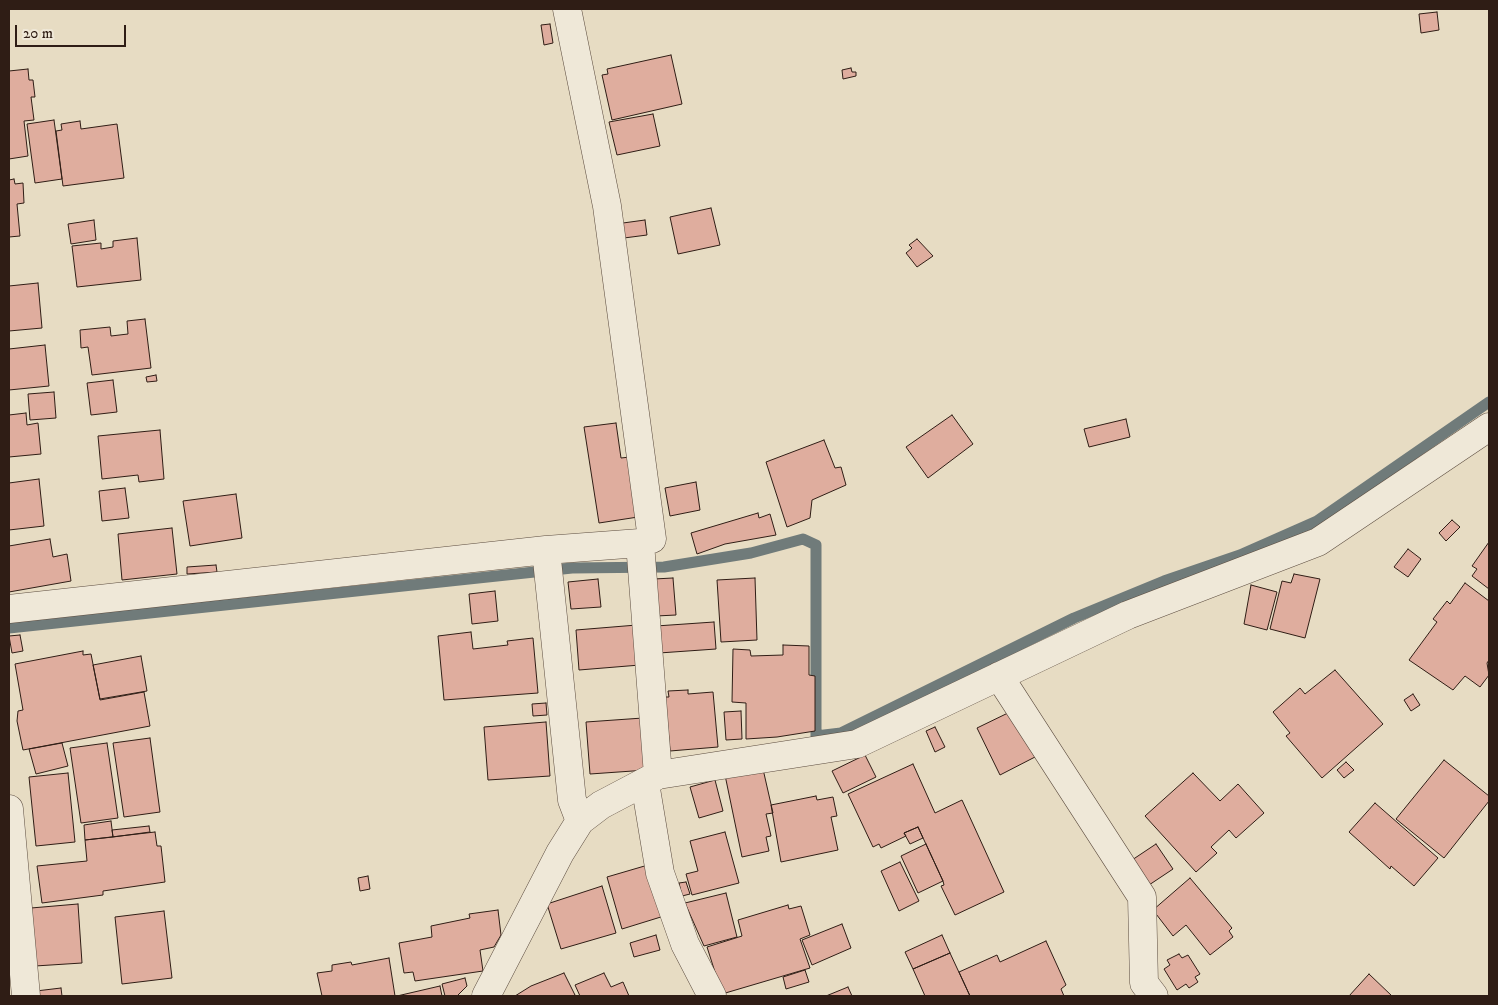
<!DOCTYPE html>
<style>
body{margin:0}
#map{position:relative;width:1498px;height:1005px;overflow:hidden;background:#e7dcc3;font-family:"IM FELL DW Pica",serif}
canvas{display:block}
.frame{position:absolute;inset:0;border:10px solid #2f1d15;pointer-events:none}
.scale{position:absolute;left:15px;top:25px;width:111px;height:22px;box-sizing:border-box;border:2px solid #2f1d15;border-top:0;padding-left:6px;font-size:15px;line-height:18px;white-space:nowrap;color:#2f1d15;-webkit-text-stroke:4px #efe8d8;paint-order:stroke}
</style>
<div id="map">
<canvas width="1498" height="1005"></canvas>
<div class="frame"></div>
<div class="scale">20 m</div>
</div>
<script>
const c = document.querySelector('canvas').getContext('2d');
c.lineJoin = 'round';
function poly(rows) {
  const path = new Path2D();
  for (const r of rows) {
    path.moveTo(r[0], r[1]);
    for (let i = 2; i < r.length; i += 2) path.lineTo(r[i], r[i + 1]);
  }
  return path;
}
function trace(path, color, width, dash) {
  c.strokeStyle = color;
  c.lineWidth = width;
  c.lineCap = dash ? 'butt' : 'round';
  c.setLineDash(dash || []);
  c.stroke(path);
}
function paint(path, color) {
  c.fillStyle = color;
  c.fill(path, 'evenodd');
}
trace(poly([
 [9,628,572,568,664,567,751,553,803,539,816,545,816,736,841,733,1074,618,1164,581,1240,555,1317,521,1489,402]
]), '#707b7a', 11);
const building = poly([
 [1437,12,1439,30,1421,33,1419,14,1437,12],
 [550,24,553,43,544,45,541,25,550,24],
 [671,55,682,104,612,120,602,75,608,74,607,69,671,55],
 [851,68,852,72,856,72,856,76,843,79,842,70,851,68],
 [28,69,29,80,33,80,35,97,31,97,34,120,24,121,28,156,9,159,9,71,28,69],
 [653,114,660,146,617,155,609,122,653,114],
 [54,120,62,179,35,183,27,124,54,120],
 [80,121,81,129,117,124,124,178,63,186,56,131,62,130,61,124,80,121],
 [14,179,15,184,23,183,24,203,17,204,20,236,9,237,9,180,14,179],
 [711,208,720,245,678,254,670,217,711,208],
 [94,220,96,240,71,244,68,224,94,220],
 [645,220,647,235,624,238,623,223,645,220],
 [137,238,141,280,77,287,72,246,101,243,101,249,113,247,113,241,137,238],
 [917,239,933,256,917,267,906,253,912,248,909,245,917,239],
 [38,283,42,328,9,331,9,286,38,283],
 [145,319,151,368,92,375,88,347,81,348,80,330,110,327,111,336,128,334,127,321,145,319],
 [45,345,49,386,9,390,9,349,45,345],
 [156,375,157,381,147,382,146,377,156,375],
 [113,380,117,412,91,415,87,383,113,380],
 [54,392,56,418,30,420,28,394,54,392],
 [26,413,27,425,38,423,41,454,9,457,9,415,26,413],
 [952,415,973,444,928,478,906,447,952,415],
 [1126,419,1130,437,1089,447,1084,429,1126,419],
 [616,423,621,458,630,457,638,517,599,523,584,427,616,423],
 [160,430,164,479,139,482,138,475,102,479,98,436,160,430],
 [824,440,835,468,841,467,846,485,812,500,810,518,787,527,766,462,824,440],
 [39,479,44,526,9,530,9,483,39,479],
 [696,482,700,510,670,516,665,488,696,482],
 [125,488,129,518,102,521,99,491,125,488],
 [236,494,242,538,190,546,183,501,236,494],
 [758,513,759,518,770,514,776,535,725,544,697,554,691,533,758,513],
 [1452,520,1460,527,1446,541,1439,533,1452,520],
 [172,528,177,574,122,580,118,534,172,528],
 [50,539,53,557,67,554,71,581,9,592,9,546,50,539],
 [1489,542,1489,589,1472,576,1477,569,1472,566,1489,542],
 [1408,549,1421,559,1408,577,1394,567,1408,549],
 [216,565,217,572,187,574,187,567,216,565],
 [1294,574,1320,579,1305,638,1270,629,1282,581,1291,583,1294,574],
 [673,578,676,615,656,616,654,579,673,578],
 [755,578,757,640,721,642,717,580,755,578],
 [598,579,601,607,571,609,568,582,598,579],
 [1465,583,1489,601,1489,660,1487,663,1489,675,1480,687,1465,676,1453,690,1409,660,1437,622,1433,619,1447,601,1450,604,1465,583],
 [1251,585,1277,592,1267,630,1244,624,1251,585],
 [495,591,498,621,472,624,469,594,495,591],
 [714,622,716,649,659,653,656,626,714,622],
 [637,625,640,665,579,670,576,630,637,625],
 [471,632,473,649,508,645,507,641,533,638,538,693,444,700,438,636,471,632],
 [20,635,23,651,12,653,9,636,20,635],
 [783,645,809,646,809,675,815,676,815,731,777,737,746,739,746,703,732,702,733,649,750,650,751,656,783,655,783,645],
 [83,651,83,655,91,654,100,700,144,692,150,726,23,750,17,721,18,711,23,710,15,664,83,651],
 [141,656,147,691,100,699,93,665,141,656],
 [1335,670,1383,724,1322,778,1286,736,1290,733,1273,712,1300,688,1305,694,1335,670],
 [688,690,688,694,713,692,718,747,670,751,665,697,669,697,668,691,688,690],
 [1413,694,1420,705,1411,711,1404,700,1413,694],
 [546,703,547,715,533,716,532,704,546,703],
 [741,711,742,739,726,740,724,712,741,711],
 [1010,712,1035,757,1000,775,977,728,1010,712],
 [643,718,647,770,590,774,586,722,643,718],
 [546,722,550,776,488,780,484,727,546,722],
 [935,727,945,747,935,752,926,731,935,727],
 [150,738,160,812,124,817,113,743,150,738],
 [62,743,68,766,36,774,29,749,62,743],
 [107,743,118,818,81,823,70,748,107,743],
 [865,755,876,777,843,793,832,771,865,755],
 [1444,760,1489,796,1489,801,1444,858,1396,819,1444,760],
 [1346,762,1354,770,1344,778,1337,770,1346,762],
 [913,764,935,813,962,800,1004,892,955,915,941,886,944,885,943,881,918,827,904,833,906,836,881,848,879,844,873,847,848,794,913,764],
 [763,769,773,813,766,814,771,836,766,837,769,851,742,857,725,775,763,769],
 [68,773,75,842,36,846,29,777,68,773],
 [1193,773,1220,801,1238,784,1264,813,1236,838,1229,830,1211,847,1217,853,1196,872,1145,816,1193,773],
 [715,780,723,811,699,818,690,787,715,780],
 [816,796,817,800,833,797,837,816,831,817,838,850,781,862,771,805,816,796],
 [1375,803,1438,858,1414,886,1391,866,1390,869,1349,832,1375,803],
 [111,821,113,837,85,840,84,825,111,821],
 [149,826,150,832,113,837,112,830,149,826],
 [918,827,923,838,910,844,904,833,918,827],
 [155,832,157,846,161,846,165,882,103,891,103,895,42,903,37,866,87,861,85,840,155,832],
 [725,832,739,883,692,895,686,874,698,871,690,841,725,832],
 [926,844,943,881,918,893,901,856,926,844],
 [1156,844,1173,869,1149,885,1132,860,1156,844],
 [900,862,919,901,899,911,881,871,900,862],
 [648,865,664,916,622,929,607,877,648,865],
 [368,876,370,889,360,891,358,878,368,876],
 [1190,878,1232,928,1229,931,1233,937,1210,955,1186,925,1173,936,1153,910,1190,878],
 [686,882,690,894,682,896,679,883,686,882],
 [602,886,616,933,561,949,547,904,602,886],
 [726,893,737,937,704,946,685,903,726,893],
 [78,904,82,963,35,966,31,908,78,904],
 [788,905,789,909,801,906,810,935,800,939,810,968,722,994,707,947,742,936,738,920,788,905],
 [498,910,501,935,494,947,480,950,483,971,415,981,413,972,404,973,399,943,432,937,431,926,470,918,469,914,498,910],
 [164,911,172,978,122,984,115,917,164,911],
 [842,924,851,948,812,965,802,940,842,924],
 [656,935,660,950,634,957,630,943,656,935],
 [942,935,950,953,913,969,905,952,942,935],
 [1046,941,1066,985,1061,989,1064,996,970,996,959,972,997,955,1000,962,1046,941],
 [950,953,970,996,925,996,913,969,950,953],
 [1179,954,1182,958,1188,955,1200,974,1195,977,1198,982,1189,988,1186,984,1177,990,1164,969,1170,965,1167,960,1179,954],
 [389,958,395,996,322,996,317,973,332,971,332,965,351,962,352,965,389,958],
 [805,970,809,982,786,989,783,977,805,970],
 [564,973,575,995,572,996,515,996,531,986,564,973],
 [604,973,611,987,623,982,629,996,580,996,575,985,604,973],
 [1369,974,1392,996,1349,996,1369,974],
 [465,978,467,986,457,996,445,996,442,984,465,978],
 [440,986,442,996,397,996,440,986],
 [848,987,852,996,826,996,848,987],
 [61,988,62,996,37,996,36,991,61,988]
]);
paint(building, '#dfad9e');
trace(building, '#2f1d15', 1);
const street = poly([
 [567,9,607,206,652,539,640,543,658,775],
 [546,550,572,800,580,821],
 [9,609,546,550,640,543],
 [999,676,1142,897,1144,983,1154,996],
 [645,783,660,873,685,944,712,996],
 [9,809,26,996],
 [486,996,560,853,580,821,601,805,658,775,857,744,1128,615,1318,542,1489,427]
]);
trace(street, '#5d4d40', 29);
trace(street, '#efe8d8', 28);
</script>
